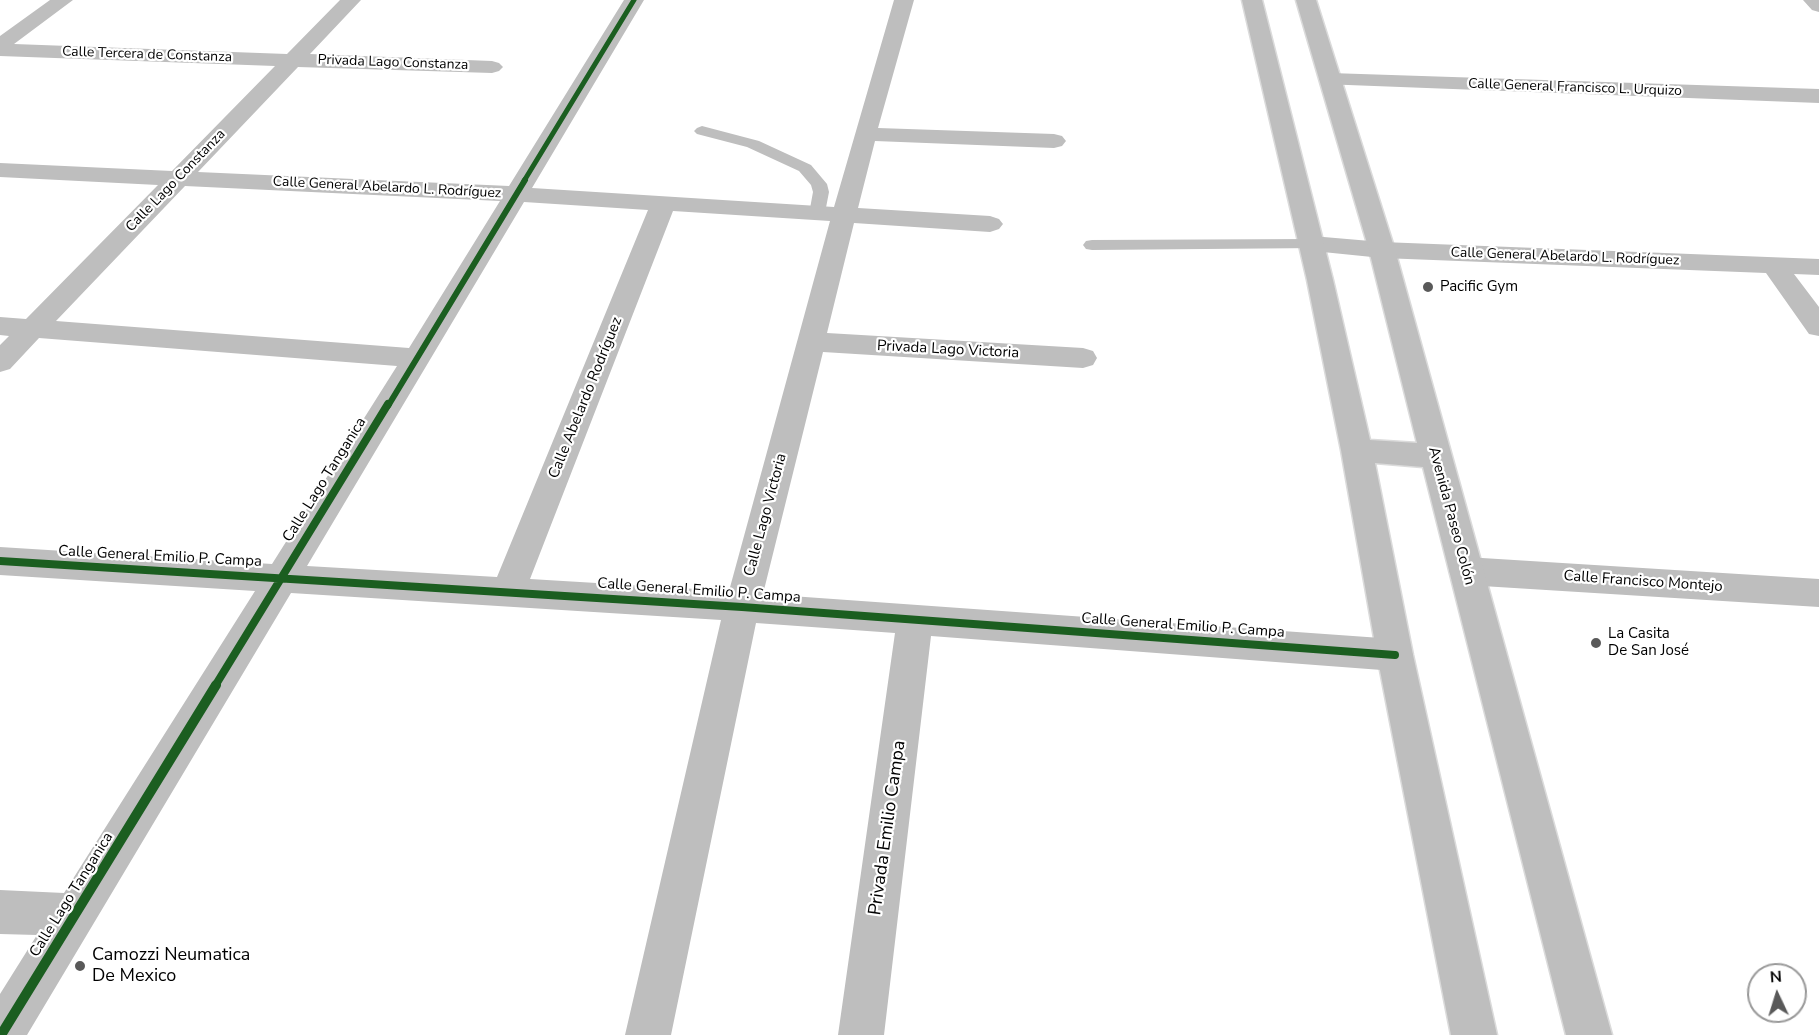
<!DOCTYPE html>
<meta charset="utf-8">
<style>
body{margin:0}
#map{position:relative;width:1819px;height:1035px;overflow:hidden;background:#fff;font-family:"Nunito Sans",sans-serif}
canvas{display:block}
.north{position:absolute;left:1747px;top:963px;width:60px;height:60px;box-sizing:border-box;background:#fff;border:2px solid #999;border-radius:50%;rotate:356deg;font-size:16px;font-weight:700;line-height:24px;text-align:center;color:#000}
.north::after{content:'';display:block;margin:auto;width:21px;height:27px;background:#595959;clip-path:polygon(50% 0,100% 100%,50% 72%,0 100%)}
</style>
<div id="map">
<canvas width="1819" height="1035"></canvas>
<div class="north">N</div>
</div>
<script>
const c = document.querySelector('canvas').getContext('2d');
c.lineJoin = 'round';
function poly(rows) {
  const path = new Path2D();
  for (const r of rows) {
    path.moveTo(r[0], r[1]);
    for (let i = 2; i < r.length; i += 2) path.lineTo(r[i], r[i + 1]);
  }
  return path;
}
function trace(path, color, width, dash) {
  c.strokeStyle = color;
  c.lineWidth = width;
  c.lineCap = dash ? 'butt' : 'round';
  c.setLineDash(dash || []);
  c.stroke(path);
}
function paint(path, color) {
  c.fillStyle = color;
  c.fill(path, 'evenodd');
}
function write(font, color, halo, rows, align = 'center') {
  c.font = font + ' "Nunito Sans",sans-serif';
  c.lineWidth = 4.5;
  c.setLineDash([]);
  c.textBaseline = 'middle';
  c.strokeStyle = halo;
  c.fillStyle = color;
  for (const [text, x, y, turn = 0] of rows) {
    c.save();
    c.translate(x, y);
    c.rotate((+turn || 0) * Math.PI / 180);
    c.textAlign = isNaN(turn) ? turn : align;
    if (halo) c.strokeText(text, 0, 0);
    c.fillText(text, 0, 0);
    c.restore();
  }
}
const primary = poly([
 [1242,0,1262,0,1333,280,1370,440,1417,443,1369,250,1296,0,1316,0,1395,250,1612,1035,1566,1035,1423,467,1375,463,1413,655,1497,1035,1451,1035,1377,655,1341,450,1307,280,1242,0]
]);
trace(primary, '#dbdbdb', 3);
paint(poly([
 [702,126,759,141,811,165,827,184,829,192,824,218,818,219,812,218,809,214,813,192,811,185,799,171,747,147,697,134,694,131,697,128,702,126],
 [1312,239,1318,240,1321,244,1318,248,1092,250,1086,249,1083,245,1086,241,1092,240,1312,239]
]), '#bebebe');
paint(poly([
 [50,0,73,0,14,44,287,54,340,0,361,0,310,54,492,61,499,63,503,67,499,71,492,73,298,67,198,172,509,186,624,0,644,0,532,188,834,207,894,0,914,0,878,128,1054,134,1062,136,1066,141,1062,146,1054,148,875,141,858,208,990,216,999,219,1003,224,999,229,990,232,854,223,827,333,1083,348,1093,351,1097,358,1093,365,1083,368,823,352,763,594,1395,639,1408,644,1413,655,1408,666,1395,671,931,636,884,1035,838,1035,895,633,756,623,671,1035,625,1035,721,620,291,593,27,1035,0,1035,0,994,37,935,0,934,0,890,64,893,255,591,0,575,0,547,272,564,397,366,39,338,10,369,0,372,0,345,9,336,0,335,0,317,26,319,158,185,0,177,0,163,172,171,275,66,0,56,0,36,50,0],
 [185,186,500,201,409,348,56,321,185,186],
 [524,202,648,210,497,577,307,566,524,202],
 [673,211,830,221,729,591,530,579,673,211],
 [1803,0,1819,0,1819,12,1812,10,1803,0],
 [1330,73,1819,89,1819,103,1322,84,1319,79,1322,74,1330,73],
 [1312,236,1382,242,1819,259,1819,275,1794,274,1819,307,1819,336,1809,334,1766,273,1382,258,1303,250,1299,244,1303,238,1312,236],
 [1466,557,1819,579,1819,607,1466,585,1454,581,1449,571,1454,561,1466,557]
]), '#bebebe');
paint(primary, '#bebebe');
trace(poly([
 [524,181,634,0]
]), '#1b5e20', 5);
trace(poly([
 [388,406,525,180]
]), '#1b5e20', 6);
trace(poly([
 [0,561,742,607,1395,655],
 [215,686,388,404]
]), '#1b5e20', 8);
trace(poly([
 [1,1035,216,685]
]), '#1b5e20', 10);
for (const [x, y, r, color] of [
 [1428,287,6,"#595959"],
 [1596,643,6,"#595959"],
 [80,966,6,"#595959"]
]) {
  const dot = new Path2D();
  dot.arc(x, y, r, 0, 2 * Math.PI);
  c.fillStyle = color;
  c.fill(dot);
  trace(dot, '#fff', 2);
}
write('14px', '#000', '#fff', [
 ["Calle Tercera de Constanza",147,55,2],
 ["Privada Lago Constanza",393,63,2],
 ["Calle General Francisco L. Urquizo",1575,88,2],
 ["Calle Lago Constanza",176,181,-46],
 ["Calle General Abelardo L. Rodríguez",387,188,3],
 ["Calle General Abelardo L. Rodríguez",1565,257,2]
]);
write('15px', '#000', '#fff', [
 ["Pacific Gym",1440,287],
 ["La Casita",1608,634],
 ["De San José",1608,651]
], 'left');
write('15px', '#000', '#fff', [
 ["Privada Lago Victoria",948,350,3],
 ["Calle Abelardo Rodríguez",586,398,-68],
 ["Calle Lago Tanganica",325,480,-58],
 ["Calle Lago Victoria",766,515,-75],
 ["Avenida Paseo Colón",1451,516,75],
 ["Calle General Emilio P. Campa",160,557,3],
 ["Calle Francisco Montejo",1643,582,4],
 ["Calle General Emilio P. Campa",699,591,4],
 ["Calle General Emilio P. Campa",1183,626,4],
 ["Calle Lago Tanganica",72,895,-58]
]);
write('18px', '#000', '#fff', [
 ["Privada Emilio Campa",888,828,-82]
]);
write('18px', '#000', '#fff', [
 ["Camozzi Neumatica",92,956],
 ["De Mexico",92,977]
], 'left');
</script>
